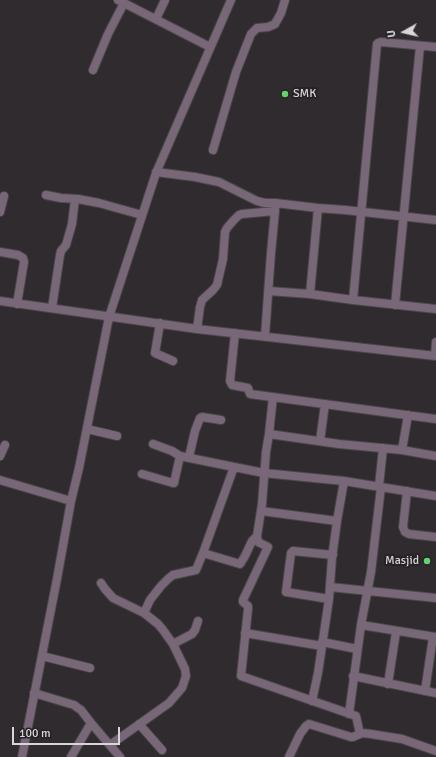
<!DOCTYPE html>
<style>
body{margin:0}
#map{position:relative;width:436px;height:757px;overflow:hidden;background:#2f2b2f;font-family:Signika,sans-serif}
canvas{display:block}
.north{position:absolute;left:384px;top:12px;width:40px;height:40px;-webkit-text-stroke:3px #262225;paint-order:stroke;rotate:262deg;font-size:11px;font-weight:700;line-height:16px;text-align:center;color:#d9d6d9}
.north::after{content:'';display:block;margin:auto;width:14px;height:18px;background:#d9d6d9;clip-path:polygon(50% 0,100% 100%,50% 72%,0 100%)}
.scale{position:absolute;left:12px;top:727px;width:108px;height:18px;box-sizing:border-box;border:2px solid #d9d6d9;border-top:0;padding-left:5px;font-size:12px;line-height:14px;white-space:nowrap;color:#d9d6d9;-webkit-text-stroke:3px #262225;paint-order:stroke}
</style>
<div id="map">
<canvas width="436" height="757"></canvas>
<div class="north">U</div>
<div class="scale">100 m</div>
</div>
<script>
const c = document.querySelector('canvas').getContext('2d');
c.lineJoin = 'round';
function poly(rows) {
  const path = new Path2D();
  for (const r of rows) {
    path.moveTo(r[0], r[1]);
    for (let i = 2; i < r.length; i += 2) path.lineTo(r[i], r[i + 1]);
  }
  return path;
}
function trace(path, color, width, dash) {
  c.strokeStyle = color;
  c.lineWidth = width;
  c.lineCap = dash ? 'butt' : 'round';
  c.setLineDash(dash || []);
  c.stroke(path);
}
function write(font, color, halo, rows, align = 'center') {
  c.font = font + ' Signika,sans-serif';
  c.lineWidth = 4;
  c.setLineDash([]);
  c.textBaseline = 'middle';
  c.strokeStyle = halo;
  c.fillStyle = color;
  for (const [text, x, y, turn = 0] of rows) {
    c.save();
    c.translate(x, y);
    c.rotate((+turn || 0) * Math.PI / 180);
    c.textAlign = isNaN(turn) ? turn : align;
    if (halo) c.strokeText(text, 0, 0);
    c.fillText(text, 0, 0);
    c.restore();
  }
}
const minor = poly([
 [118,0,210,47],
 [156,19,165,0],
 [93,70,108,34,124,3],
 [213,150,236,72,251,34,257,28,268,27,273,25,275,24,281,13,285,0],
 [156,172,195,177,219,182,257,201,265,203,275,203],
 [46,195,61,198,78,199,99,203,142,215],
 [0,212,4,196],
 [0,252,18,255,23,258,24,262,17,304],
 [269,291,310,294,353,300,436,309],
 [310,294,318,208,345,210,436,220],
 [353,300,377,44,378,43,381,42,436,47],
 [0,301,197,329,436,356],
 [395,305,420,46],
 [52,308,60,255,61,251,66,245,72,224,75,199],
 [160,323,155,353,173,361],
 [197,329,200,307,202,300,213,290,217,285,223,259,225,232,227,228,233,221,239,215,242,214,275,211],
 [235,333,230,381,232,385,248,388,250,394,436,419],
 [265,336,271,253,275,211,275,203,318,208],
 [435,356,436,342],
 [273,397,269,434,266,452,262,504,257,536,258,542,268,547,243,600,243,602,248,606,248,609,241,676,356,716,360,734],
 [87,429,117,436],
 [269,434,339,444,402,450,436,456],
 [320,441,325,404],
 [402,450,408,415],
 [0,456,5,445],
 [189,457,195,431,200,418,202,417,221,420],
 [234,467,264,473,344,481,436,496],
 [142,474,173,483,174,483,180,456],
 [0,480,71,501],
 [379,486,383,448],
 [407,491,403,527,405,532,409,534,436,537],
 [261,511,337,521,344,481],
 [203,553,240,564,245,556,252,541,257,536],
 [101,583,105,589,113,598,144,613,150,600,161,586,169,578,173,575,196,570,203,553,234,467,180,456,172,451,153,444],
 [330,587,436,598],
 [329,599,286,592,291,553,293,551,333,555],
 [144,613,158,624,163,630,173,644],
 [361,625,436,637],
 [245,633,322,646],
 [322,642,357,649],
 [42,656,90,668],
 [353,676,436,693],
 [388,684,396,632],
 [425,691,433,637],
 [34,693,74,705,78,708,81,710,91,723,120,757],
 [312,701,318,673,329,599,332,558,337,521],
 [349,714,361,625,371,572,381,487],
 [139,724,162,750],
 [110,745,169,703,182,688,186,676,185,669,173,644,192,634,195,630,198,621],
 [22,757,57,579,71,501,79,468,109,317,156,173,231,0],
 [71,757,91,723],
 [289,757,300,734,306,726,309,724,351,737,353,737,362,733,371,734,402,739,436,751]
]);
trace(minor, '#4a464a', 10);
trace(minor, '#776777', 8);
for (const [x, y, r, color] of [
 [285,94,4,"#62d469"],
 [427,561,4,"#62d469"]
]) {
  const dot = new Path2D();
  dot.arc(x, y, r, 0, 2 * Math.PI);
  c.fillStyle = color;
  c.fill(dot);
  trace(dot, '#262225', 1.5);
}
write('12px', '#d9d6d9', '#262225', [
 ["SMK",293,94],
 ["Masjid",419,561,"right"]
], 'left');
</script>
